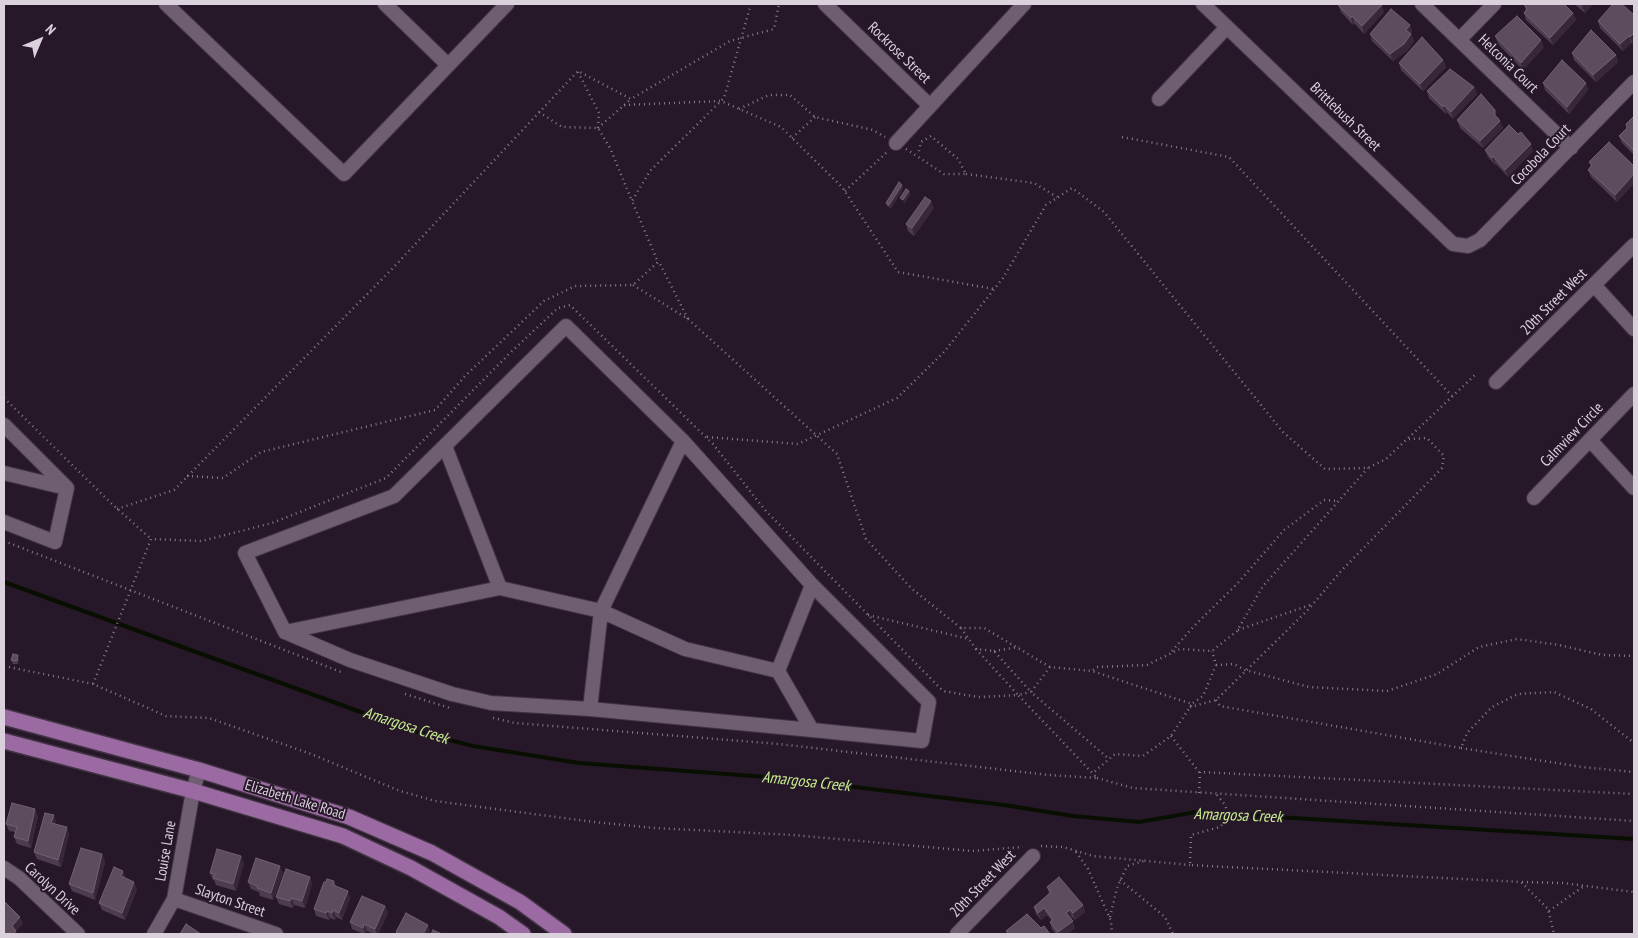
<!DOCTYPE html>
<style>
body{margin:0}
#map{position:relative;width:1638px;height:938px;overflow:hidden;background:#271829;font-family:"PT Sans Narrow",sans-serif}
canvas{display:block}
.frame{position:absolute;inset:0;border:5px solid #dbd1dd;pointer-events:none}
.north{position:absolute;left:15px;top:15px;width:50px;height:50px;-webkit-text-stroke:4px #271829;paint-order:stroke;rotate:45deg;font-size:14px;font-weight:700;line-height:20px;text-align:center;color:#dbd1dd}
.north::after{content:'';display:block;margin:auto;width:18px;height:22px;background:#dbd1dd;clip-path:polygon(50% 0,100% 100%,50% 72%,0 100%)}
</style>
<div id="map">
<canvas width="1638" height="938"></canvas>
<div class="frame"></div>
<div class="north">N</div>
</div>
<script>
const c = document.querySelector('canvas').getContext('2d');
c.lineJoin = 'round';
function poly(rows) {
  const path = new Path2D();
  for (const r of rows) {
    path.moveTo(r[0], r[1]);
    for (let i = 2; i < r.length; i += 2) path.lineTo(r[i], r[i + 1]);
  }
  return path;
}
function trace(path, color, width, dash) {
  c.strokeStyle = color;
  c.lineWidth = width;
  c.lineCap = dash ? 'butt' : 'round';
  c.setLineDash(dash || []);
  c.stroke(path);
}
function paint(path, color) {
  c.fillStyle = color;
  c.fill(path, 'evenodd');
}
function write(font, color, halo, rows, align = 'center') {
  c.font = font + ' "PT Sans Narrow",sans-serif';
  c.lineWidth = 4;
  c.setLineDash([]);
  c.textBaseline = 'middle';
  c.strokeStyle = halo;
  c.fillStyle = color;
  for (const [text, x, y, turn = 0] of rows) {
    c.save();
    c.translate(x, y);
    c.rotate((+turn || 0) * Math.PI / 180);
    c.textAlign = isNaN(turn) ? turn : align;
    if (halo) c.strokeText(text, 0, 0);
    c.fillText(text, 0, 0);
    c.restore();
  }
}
trace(poly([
 [4,582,410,730,473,746,579,763,780,778,1004,805,1073,816,1139,822,1196,812,1634,839]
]), '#080f00', 4);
const minor = poly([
 [166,4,344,174,507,4],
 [385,4,448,65],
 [825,4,929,105],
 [1203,4,1453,244,1468,246,1480,240,1634,82],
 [1422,4,1571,148],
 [1459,40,1494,4],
 [1159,99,1227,27],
 [896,143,1024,4],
 [1594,285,1634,329],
 [1496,382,1634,245],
 [4,425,67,488,55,542,4,522],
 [1590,440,1634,488],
 [683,441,601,611,590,709,812,730,922,741,929,702,812,585,778,671,812,730],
 [445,446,500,588],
 [4,473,66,488],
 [1534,498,1634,394],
 [285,632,350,660,452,694,491,703,590,709],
 [778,671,685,649,601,611,500,588,285,632,245,553,394,496,566,326,683,441,812,585],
 [4,868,19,878,78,934],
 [174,899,276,934],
 [154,934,174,899,193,791,199,770],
 [957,934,1033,856]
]);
const major = poly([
 [4,717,199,770,349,817,432,853,520,902,564,934],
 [4,741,193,791,343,836,411,868,499,917,523,934]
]);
trace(minor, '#403443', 16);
trace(major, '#403443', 18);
trace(poly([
 [578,72,599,113,598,128],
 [624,105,721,101,781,127,842,187,898,272,994,289],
 [739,109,769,95,790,95,815,117,873,130,885,137],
 [539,112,562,127,598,128,610,148,632,201,650,171,724,98,751,4],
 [598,128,631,99],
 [1122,137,1229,157,1452,396],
 [792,138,815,117],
 [906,149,944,174,966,174,958,159,931,136,921,142,918,155],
 [966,174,1034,183,1057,197],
 [845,191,887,152],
 [633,285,688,319,659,262],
 [688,319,837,454,866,539,912,589,961,628,984,628,1050,667,1092,671,1192,704,1171,736,1143,756,1115,754,1093,773],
 [4,398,111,503,151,539],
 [707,437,798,444,897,398,944,352,1003,278,1046,205,1072,188,1104,212,1283,432,1325,469,1368,468,1386,459,1475,375],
 [187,476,223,478,261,452,435,410,465,376,544,301,575,286,633,285,658,262,632,201],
 [117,509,174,490,391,270,578,71,631,99,730,41,774,29,779,4],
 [4,541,341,672],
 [868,615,969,639],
 [961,628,976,649,994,651,1031,692],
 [1238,630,1313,604],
 [976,649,1018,695,1031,692],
 [994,651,1019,647],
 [1172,651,1194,626,1237,584,1284,530,1324,500,1338,501],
 [1216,665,1234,664,1245,670,1309,687,1387,691,1437,674,1479,647,1517,639,1559,645,1602,655,1634,656],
 [4,666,93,684,166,716,209,718,311,754,400,791,435,801,594,822,655,828,793,835,972,851,1023,847],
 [1050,667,1031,692,1109,759],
 [1093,670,1097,667,1147,665,1180,649,1212,651,1237,631,1263,586,1368,468],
 [93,684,151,539,202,541,272,523,386,478,510,353,558,308,570,305,713,444,765,510,943,691,978,697,1018,695,1097,778,1049,775,779,744,515,723,489,717],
 [405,694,450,708],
 [1216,700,1220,706,1461,748,1467,733,1492,707,1518,694,1554,692,1591,709,1634,743],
 [1193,703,1203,696,1216,665,1212,651],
 [1190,707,1216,700,1307,611,1342,570,1442,468,1444,456,1427,438,1409,439],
 [1171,736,1199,772],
 [1461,748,1582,767,1634,772],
 [1097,778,1133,788,1634,821],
 [1199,793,1200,772,1634,794],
 [1217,795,1225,805,1228,814,1226,820,1220,827,1191,835,1190,865,1521,882,1548,909,1554,934],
 [1041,846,1063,847,1093,856,1190,865],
 [1076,852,1088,869,1111,921,1112,934],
 [1120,880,1165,917,1173,934],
 [1522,882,1563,883,1634,892],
 [1549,911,1584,886],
 [1110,917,1117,888,1127,866,1144,861]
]), '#887b8a', 2.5, [1, 4]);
trace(minor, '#6f5d72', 14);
trace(major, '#9b6aa2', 15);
paint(poly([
 [1524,4,1573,13,1576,20,1553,45,1526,20,1524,13,1526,10],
 [1574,4,1593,4,1585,13],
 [1622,4,1633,44,1631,43,1623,51,1600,28,1598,21],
 [1338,5,1384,12,1364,34,1354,23,1353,25,1341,12],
 [1410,25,1412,32,1411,34,1414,41,1407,51,1393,61,1372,41,1370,34],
 [1495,36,1544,47,1523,70,1498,44],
 [1572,53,1616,55,1618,62,1596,82,1574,60],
 [1443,60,1446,67,1423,91,1401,70,1399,63],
 [1543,83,1586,83,1588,90,1569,114,1545,90],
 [1474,87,1477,94,1453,119,1447,112,1446,114,1429,98,1427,91],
 [1634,116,1634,155,1622,143,1619,136,1627,128,1626,124],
 [1498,117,1503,128,1483,148,1460,128,1457,120],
 [1609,142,1617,202,1591,177,1588,170,1591,167,1589,162],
 [1485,150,1533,151,1508,177,1496,164,1495,165,1488,157],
 [902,185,903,189,891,208,887,206,886,203],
 [934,208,914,236,908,231,906,224],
 [19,659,18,664,13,664,11,660],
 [38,816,31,848,17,844,14,837,15,832,9,831,6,824],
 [56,822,56,824,69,834,61,867,37,859,34,852],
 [102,854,105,862,95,900,72,891,69,884],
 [244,863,236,891,216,885,214,880,213,880,210,873],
 [283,873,273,900,260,896,259,892,251,889,248,882],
 [310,877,312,884,305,908,294,905,293,908,279,904,276,897],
 [126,878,137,889,125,920,102,910,99,903],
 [334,881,336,886,350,898,342,920,336,917,335,920,330,918,329,920,316,916,314,909,326,882],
 [1047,887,1083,905,1085,912,1075,920,1072,917,1071,918,1075,928,1067,934,1056,934,1052,929,1050,922,1052,921,1047,915,1041,920,1036,914,1034,907,1049,894],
 [385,906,388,913,378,934,374,934,367,931,365,934,364,934,352,929,350,922]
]), '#4d3c4f');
paint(poly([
 [1584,4,1593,4,1585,13,1582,6],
 [1382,5,1384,12,1364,34,1362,26],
 [1573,13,1576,20,1553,45,1550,38],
 [1352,16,1354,23,1353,25,1351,18],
 [1410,25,1412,32,1409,37,1406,30],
 [1634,33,1634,43,1633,44,1630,37],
 [1411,34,1414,41,1407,51,1393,61,1390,54],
 [1629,36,1631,43,1623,51,1620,44],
 [1541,40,1544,47,1523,70,1521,63],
 [1616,55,1618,62,1596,82,1593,75],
 [1443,60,1446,67,1423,91,1420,84],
 [1586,83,1588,90,1569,114,1567,107],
 [1474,87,1477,94,1453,119,1451,112],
 [1444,105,1447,112,1446,114,1443,107],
 [1500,121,1503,128,1483,148,1480,141],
 [1531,144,1533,151,1508,177,1505,170],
 [1493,156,1496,164,1495,165,1492,158],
 [1634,174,1634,184,1617,202,1615,195],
 [902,185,903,189,891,208,889,205],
 [909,191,911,194,904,204,903,200],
 [931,201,934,208,914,236,912,228],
 [18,655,19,659,18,664,17,661],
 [35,809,38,816,31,848,28,841],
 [54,815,56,822,54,830,51,823],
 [67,827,69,834,61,867,58,860],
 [102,854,105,862,95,900,93,893],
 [241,856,244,863,236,891,233,884],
 [280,866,283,873,273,900,271,893],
 [123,871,126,878,124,883,121,876],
 [310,877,312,884,305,908,302,901],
 [134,882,137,889,125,920,122,913],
 [348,891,350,898,342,920,339,913],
 [292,898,294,905,293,908,290,901],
 [1083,905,1085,912,1075,920,1073,913],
 [385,906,388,913,378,934,377,934,375,929],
 [1044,908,1047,915,1041,920,1038,913],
 [333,910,336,917,335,920,332,913],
 [1070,910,1072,917,1069,920,1066,913],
 [327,911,330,918,329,920,326,913],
 [20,917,23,924,16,931,18,934,13,934,12,926],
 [1073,921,1075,928,1067,934,1059,934,1058,932],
 [364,924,367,931,365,934,363,928],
 [428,925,430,932,429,934,423,934]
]), '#372739');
const building = poly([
 [1339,4,1380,4,1382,5,1362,26,1352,16,1351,18,1338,5,1339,4],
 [1524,4,1564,4,1573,13,1550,38,1524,13,1527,9,1524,4],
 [1613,4,1622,4,1634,15,1634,33,1630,37,1629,36,1620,44,1598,21,1613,4],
 [1391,9,1410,25,1406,30,1411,34,1404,44,1390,54,1370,34,1391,9],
 [1517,16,1541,40,1521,63,1495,36,1517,16],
 [1591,30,1616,55,1593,75,1572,53,1591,30],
 [1422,37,1443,60,1420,84,1399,63,1422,37],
 [1562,60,1586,83,1567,107,1543,83,1562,60],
 [1450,69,1474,87,1451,112,1444,105,1443,107,1427,91,1450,69],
 [1481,94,1495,110,1495,115,1500,121,1480,141,1457,120,1481,94],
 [1634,116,1634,151,1619,136,1627,128,1626,124,1634,116],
 [1509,125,1518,134,1521,132,1531,144,1505,170,1493,156,1492,158,1485,150,1509,125],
 [1609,142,1634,166,1634,174,1615,195,1588,170,1592,165,1589,162,1609,142],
 [899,182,902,185,889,205,886,203,899,182],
 [906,189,909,191,903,200,900,198,906,189],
 [925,197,931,201,912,228,906,224,925,197],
 [13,654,18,655,17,661,11,660,13,654],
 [12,803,35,809,28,841,14,837,17,827,6,824,12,803],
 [45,813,54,815,51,823,67,827,58,860,34,852,45,813],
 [81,848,102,854,93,893,69,884,81,848],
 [217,849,241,856,233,884,213,878,215,874,210,873,217,849],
 [256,858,280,866,271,893,257,888,258,886,248,882,256,858],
 [114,867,123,871,121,876,134,882,122,913,99,903,114,867],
 [286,869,310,877,302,901,292,898,290,901,276,897,286,869],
 [1059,877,1083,905,1073,913,1070,910,1066,913,1073,921,1058,932,1050,922,1053,919,1044,908,1038,913,1034,907,1051,892,1047,887,1059,877],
 [327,879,334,881,333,885,348,891,339,913,333,910,332,913,327,911,326,913,314,909,324,882,326,882,327,879],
 [362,896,385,906,375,929,364,924,363,928,350,922,362,896],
 [4,901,20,917,12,926,16,931,13,934,4,934,4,901],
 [406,913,428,925,423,934,401,934,396,932,406,913],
 [1027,914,1041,928,1044,926,1050,934,1009,934,1006,931,1027,914],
 [186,924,201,934,180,934,186,924],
 [433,930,442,934,431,934,433,930]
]);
paint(building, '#5c4c5e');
trace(building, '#706172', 1);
write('15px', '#dbd1dd', '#271829', [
 ["Rockrose Street",899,53,44],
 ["Helconia Court",1508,64,44],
 ["Brittlebush Street",1345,117,44],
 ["Cocobola Court",1541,155,-46],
 ["20th Street West",1554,302,-45],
 ["Calmview Circle",1572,435,-46],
 ["Elizabeth Lake Road",295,800,17],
 ["Louise Lane",166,851,-80],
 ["20th Street West",983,884,-46],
 ["Carolyn Drive",52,889,43],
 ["Slayton Street",230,901,19]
]);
write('italic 16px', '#c6ed8f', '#271829', [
 ["Amargosa Creek",406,726,18],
 ["Amargosa Creek",806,782,6],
 ["Amargosa Creek",1238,816,2]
]);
</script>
